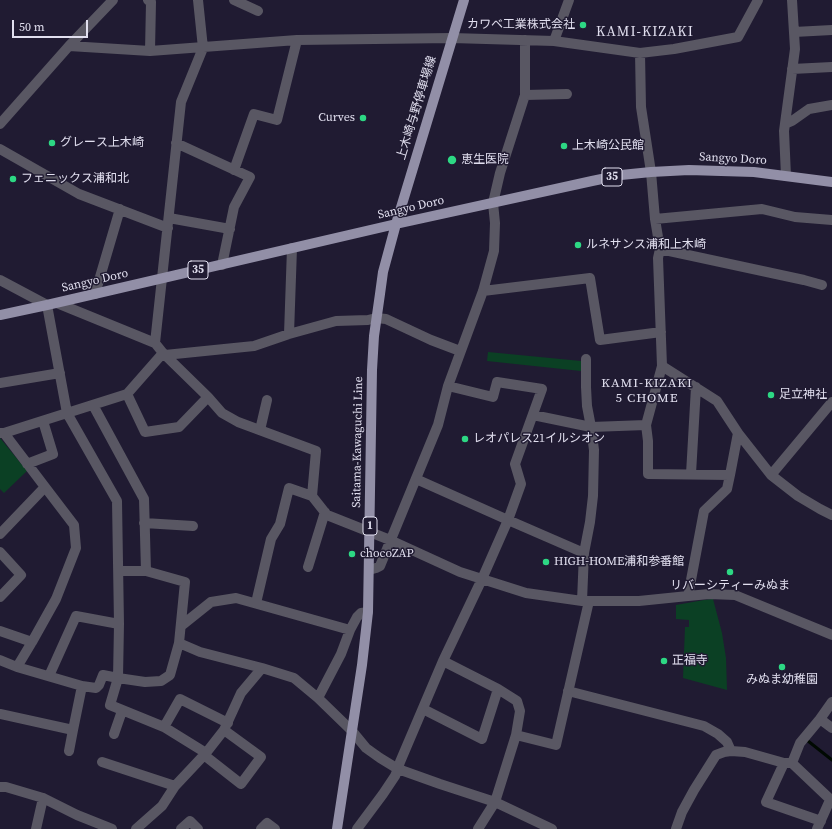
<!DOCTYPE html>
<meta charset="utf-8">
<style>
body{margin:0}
#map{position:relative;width:832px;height:829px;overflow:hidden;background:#201b32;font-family:"Source Serif 4",serif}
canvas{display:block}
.scale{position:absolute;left:12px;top:20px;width:76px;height:18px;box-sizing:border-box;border:2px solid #e1dfef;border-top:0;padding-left:5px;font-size:12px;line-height:14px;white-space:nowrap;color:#e1dfef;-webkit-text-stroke:3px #201b32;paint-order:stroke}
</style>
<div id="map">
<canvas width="832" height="829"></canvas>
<div class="scale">50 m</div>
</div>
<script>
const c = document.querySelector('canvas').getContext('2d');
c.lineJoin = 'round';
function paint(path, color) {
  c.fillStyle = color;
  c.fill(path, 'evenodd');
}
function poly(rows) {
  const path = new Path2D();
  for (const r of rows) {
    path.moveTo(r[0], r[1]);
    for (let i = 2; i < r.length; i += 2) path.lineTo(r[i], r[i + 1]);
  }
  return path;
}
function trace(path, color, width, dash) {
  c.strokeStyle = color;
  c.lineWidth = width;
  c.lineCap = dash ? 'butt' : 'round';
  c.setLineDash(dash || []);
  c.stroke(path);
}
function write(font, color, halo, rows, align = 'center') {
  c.font = font + ' "Source Serif 4","Noto Sans JP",serif';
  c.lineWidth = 3;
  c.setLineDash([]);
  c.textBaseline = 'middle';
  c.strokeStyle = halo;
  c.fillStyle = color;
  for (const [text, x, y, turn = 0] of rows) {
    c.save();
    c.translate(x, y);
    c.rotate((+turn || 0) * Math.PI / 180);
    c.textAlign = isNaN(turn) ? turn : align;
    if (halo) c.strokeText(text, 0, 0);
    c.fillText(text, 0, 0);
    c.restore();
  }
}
paint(poly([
 [488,352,581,361,581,371,487,361],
 [0,438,27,471,4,493,0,489],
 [713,599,722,633,726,658,727,690,683,678,685,627,689,627,689,620,676,619,676,605,704,600]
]), '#0b4024');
trace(poly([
 [808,741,832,760]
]), '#000902', 3);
trace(poly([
 [148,0,151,2,150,51],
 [234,0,258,11],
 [794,32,832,30],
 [554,41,569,0],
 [69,46,150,51,297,40,452,38,554,41,640,53,674,49,738,37,758,0],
 [640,53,641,107,651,172,655,219,660,249,658,258,662,366,646,425,648,441,648,474,730,475],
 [792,69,832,67],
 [525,95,525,40],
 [0,124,69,46,113,0],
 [785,124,792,121,809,109,832,105],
 [176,143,250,177,234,207,222,265],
 [0,149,79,194,168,228],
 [234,170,254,114,277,120,297,40],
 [786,176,784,131,795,49,792,0],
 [169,218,230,229],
 [655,219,762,209,795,217,832,220],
 [660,249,804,280,822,285],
 [0,280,47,305,67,413,117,501,119,624,118,678,103,675,99,685,96,688,82,686,17,667,0,660],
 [483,291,590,278,600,340,661,332],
 [95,294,120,209],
 [57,303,155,343,163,353,208,397,222,413,238,422,316,451,312,496,327,515,390,540,460,572,526,593,582,601,639,601,688,596,709,594,735,595,832,635],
 [289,334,292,248],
 [155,343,181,102,203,48,198,0],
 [165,355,254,346,289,334,336,321,368,320,376,318,386,319,431,340,460,351],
 [662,366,717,401,738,433,730,475,727,489,704,511,688,596],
 [0,383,60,373],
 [127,394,145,432,179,427,208,397],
 [93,405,144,499,146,571],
 [533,415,591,427,646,425],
 [260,430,267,400],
 [0,433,4,433,127,394,163,353],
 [4,433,45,487,74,525,76,548,56,599,32,642,17,667],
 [738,433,771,475,798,496,820,509,832,515],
 [27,464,53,454,43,421],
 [691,474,696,387],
 [771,475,832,402],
 [416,479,508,520,584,553],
 [144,523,193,526],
 [0,534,45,487],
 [0,552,21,575,0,597],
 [308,567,325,512],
 [369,570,376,568,380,566,438,425,448,386,483,291,494,251,495,223,493,203,500,173,525,95,567,94],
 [119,571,146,571,185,582,179,643],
 [582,601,584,553,590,522,593,496,594,450,591,427,587,406,586,387,586,359],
 [256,603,271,539,280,524,289,488,312,496],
 [181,626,211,602,236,598,350,630],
 [0,631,32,642],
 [443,661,498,689,517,701,520,711,516,735,495,802,478,829],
 [49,676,76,616,119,624],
 [568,691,704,726,718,734,727,742,731,751],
 [318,698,341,654,350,630,357,617,361,613,368,612],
 [423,709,482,739,498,689],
 [0,714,73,730,82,686],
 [820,719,832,728],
 [164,727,180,699,228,723],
 [114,734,122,711],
 [516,735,556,745,589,601],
 [69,751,73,730],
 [206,753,164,727,110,705,118,678,145,682,161,681,170,675,179,643,200,652,262,668],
 [204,755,241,784,261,757,224,730],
 [102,762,175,786],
 [784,763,766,802,821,821],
 [792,763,800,743,820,719,832,702],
 [0,787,6,787,43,798,77,815,112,829],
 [36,829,43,798],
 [136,829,162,806,175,786,206,753,224,730,241,693,262,668,294,678,318,698,352,731,366,748,380,758,398,769,440,784,495,802,552,829],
 [181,829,190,821,198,829],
 [261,829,267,823,275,829],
 [357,829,383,794,395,776,398,769,400,762,443,661,482,579,508,520,521,484,515,464,542,389,497,382,493,397,448,386],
 [676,829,682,812,694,790,716,755,724,752,731,751,745,752,784,763,792,763,832,801],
 [817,829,830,800]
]), '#595763', 10);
trace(poly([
 [0,315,47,305,396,224,592,181,621,175,651,172,689,170,721,171,754,172,832,182],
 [337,829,362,665,368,612,372,370,374,336,380,294,383,272,396,224,464,0]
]), '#928fa7', 10);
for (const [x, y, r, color] of [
 [583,25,4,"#2dd884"],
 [363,118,4,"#2dd884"],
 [52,143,4,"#2dd884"],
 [564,146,4,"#2dd884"],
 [452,160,5,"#2dd884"],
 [13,179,4,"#2dd884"],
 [578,245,4,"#2dd884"],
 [771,395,4,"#2dd884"],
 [465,439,4,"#2dd884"],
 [352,554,4,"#2dd884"],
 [546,562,4,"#2dd884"],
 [730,572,4,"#2dd884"],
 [664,661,4,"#2dd884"],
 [782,667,4,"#2dd884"]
]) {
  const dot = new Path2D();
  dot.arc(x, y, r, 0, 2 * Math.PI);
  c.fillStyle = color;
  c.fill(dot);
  trace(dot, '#201b32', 1.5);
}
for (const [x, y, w] of [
 [612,177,20],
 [198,270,20],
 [370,526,14]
]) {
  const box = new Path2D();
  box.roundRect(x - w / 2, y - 9, w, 18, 3);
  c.fillStyle = '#201b32';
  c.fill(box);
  trace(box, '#e1dfef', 1);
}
write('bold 11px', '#e1dfef', null, [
 ["35",612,177],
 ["35",198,270],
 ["1",370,526]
]);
write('12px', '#e1dfef', '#201b32', [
 ["カワベ工業株式会社",575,25,"right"],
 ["Curves",355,118,"right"],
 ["グレース上木崎",60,143],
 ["上木崎公民館",572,146],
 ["恵生医院",461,160],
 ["フェニックス浦和北",21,179],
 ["ルネサンス浦和上木崎",586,245],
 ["足立神社",779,395],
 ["レオパレス21イルシオン",473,439],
 ["chocoZAP",360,554],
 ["HIGH-HOME浦和参番館",554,562],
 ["リバーシティーみぬま",730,586,"center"],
 ["正福寺",672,661],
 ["みぬま幼稚園",782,680,"center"]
], 'left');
write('12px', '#e1dfef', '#201b32', [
 ["上木崎与野停車場線",417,108,-73],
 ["Sangyo Doro",733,159,3],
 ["Sangyo Doro",411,208,-13],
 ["Sangyo Doro",95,281,-13],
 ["Saitama-Kawaguchi Line",358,442,-89]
]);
c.letterSpacing = '1px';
write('13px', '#e1dfef', '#201b32', [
 ["KAMI-KIZAKI",647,384],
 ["5 CHOME",647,399]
]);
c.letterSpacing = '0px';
c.letterSpacing = '1px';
write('14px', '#e1dfef', '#201b32', [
 ["KAMI-KIZAKI",645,32]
]);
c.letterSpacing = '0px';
</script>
